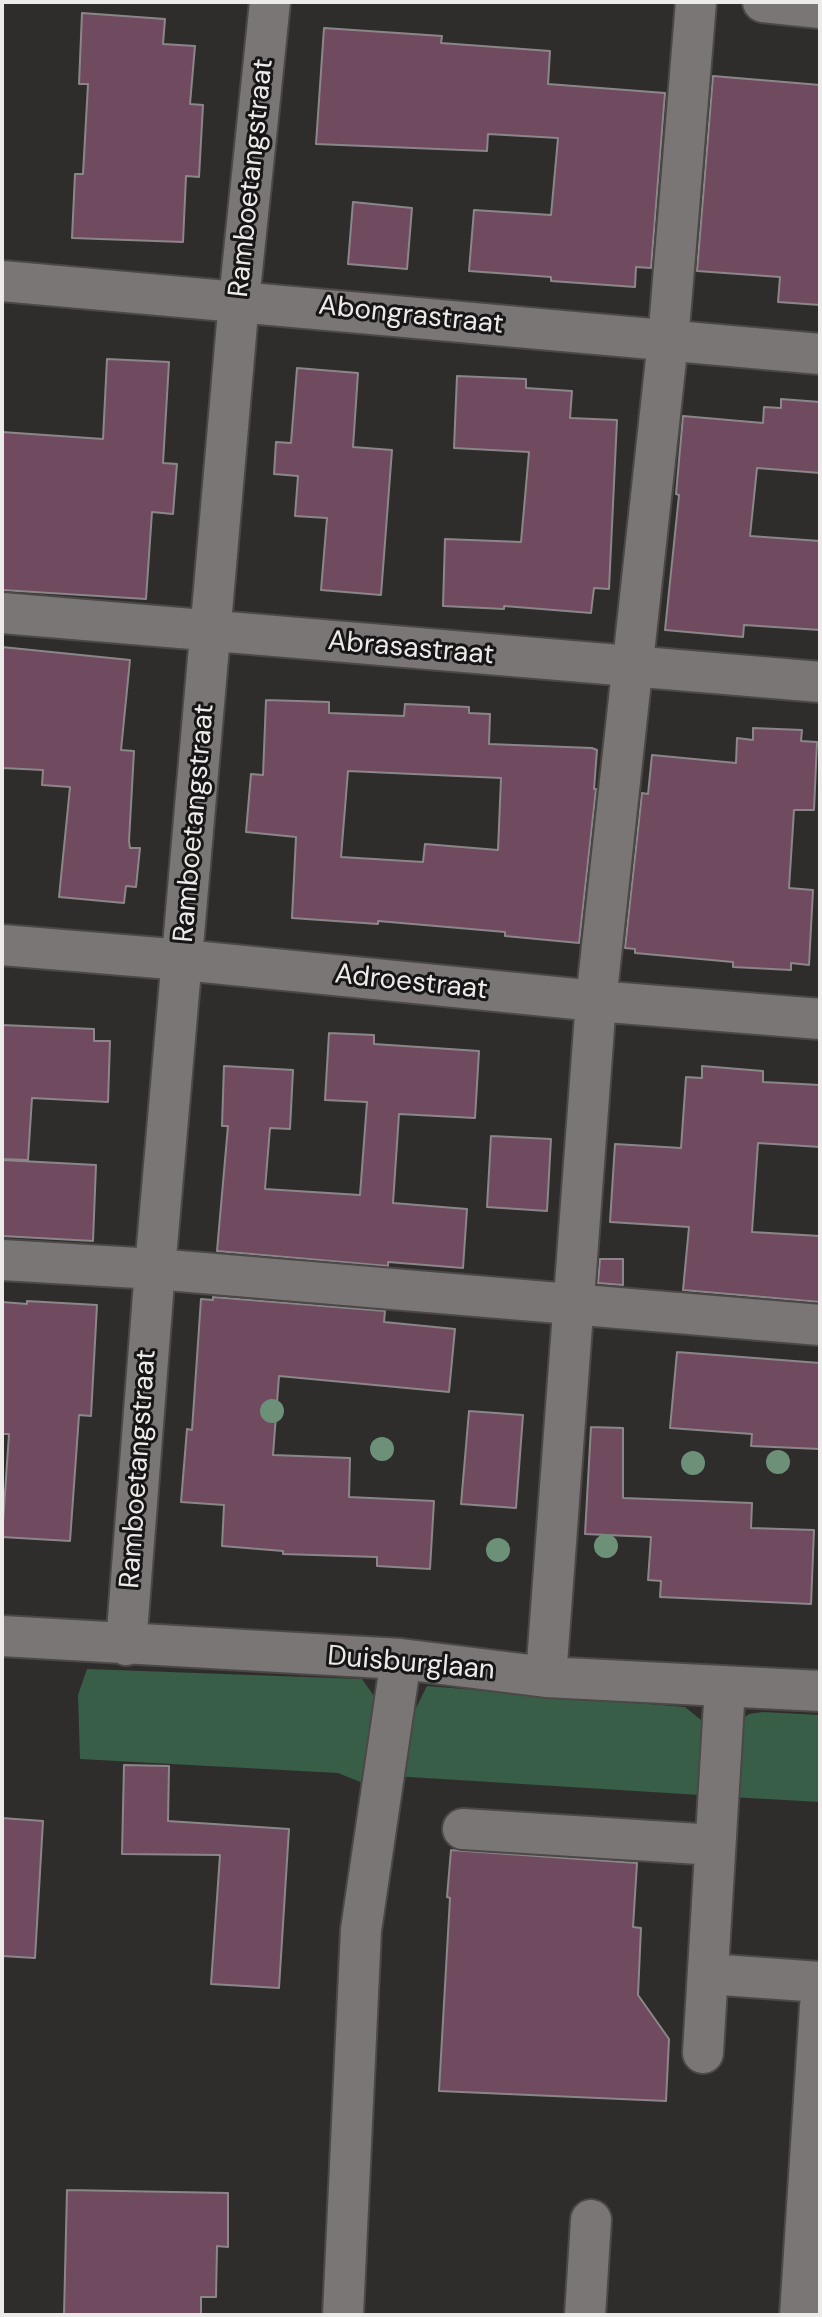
<!DOCTYPE html>
<style>
body{margin:0}
#map{position:relative;width:822px;height:2317px;overflow:hidden;background:#2f2d2b;font-family:"DM Sans",sans-serif}
canvas{display:block}
.frame{position:absolute;inset:0;border:4px solid #edebea;pointer-events:none}
</style>
<div id="map">
<canvas width="822" height="2317"></canvas>
<div class="frame"></div>
</div>
<script>
const c = document.querySelector('canvas').getContext('2d');
c.lineJoin = 'round';
function paint(path, color) {
  c.fillStyle = color;
  c.fill(path, 'evenodd');
}
function poly(rows) {
  const path = new Path2D();
  for (const r of rows) {
    path.moveTo(r[0], r[1]);
    for (let i = 2; i < r.length; i += 2) path.lineTo(r[i], r[i + 1]);
  }
  return path;
}
function trace(path, color, width, dash) {
  c.strokeStyle = color;
  c.lineWidth = width;
  c.lineCap = dash ? 'butt' : 'round';
  c.setLineDash(dash || []);
  c.stroke(path);
}
function write(font, color, halo, rows, align = 'center') {
  c.font = font + ' "DM Sans",sans-serif';
  c.lineWidth = 6;
  c.setLineDash([]);
  c.textBaseline = 'middle';
  c.strokeStyle = halo;
  c.fillStyle = color;
  for (const [text, x, y, turn = 0] of rows) {
    c.save();
    c.translate(x, y);
    c.rotate((+turn || 0) * Math.PI / 180);
    c.textAlign = isNaN(turn) ? turn : align;
    if (halo) c.strokeText(text, 0, 0);
    c.fillText(text, 0, 0);
    c.restore();
  }
}
paint(poly([
 [87,1669,362,1679,374,1696,377,1729,363,1783,338,1773,80,1759,78,1695],
 [427,1686,685,1707,701,1720,708,1738,700,1795,393,1776,404,1732],
 [763,1712,820,1715,820,1802,731,1797,741,1720,749,1714]
]), '#385e47');
const building = poly([
 [82,13,165,19,163,44,195,46,190,104,203,105,199,177,186,176,183,242,72,238,75,174,83,174,88,84,79,84,82,13],
 [324,28,442,36,441,43,550,51,548,84,665,93,651,268,636,267,635,287,551,281,551,277,469,271,474,210,551,215,558,138,488,134,487,151,316,144,324,28],
 [713,76,820,85,820,305,778,302,780,277,697,271,713,76],
 [353,202,412,208,407,269,348,264,353,202],
 [107,359,169,362,163,463,177,464,173,514,152,512,146,599,2,590,2,432,103,439,107,359],
 [297,368,358,373,353,447,392,450,381,595,321,590,327,518,295,516,298,476,274,474,276,442,291,443,297,368],
 [457,376,526,379,526,388,572,391,570,418,617,420,609,589,594,588,591,613,504,606,504,609,443,606,445,539,521,542,529,452,454,448,457,376],
 [781,399,820,402,820,473,757,468,750,536,820,541,820,630,744,625,743,637,665,630,679,495,676,494,683,416,763,423,764,407,781,408,781,399],
 [2,647,130,660,121,750,134,751,129,841,130,848,140,848,136,887,126,886,124,903,59,897,70,787,42,785,43,770,2,768,2,647],
 [266,700,329,702,329,713,404,716,405,704,469,707,469,713,490,714,489,744,592,748,597,750,594,789,596,789,579,943,505,936,505,932,378,921,378,924,292,918,296,837,246,832,251,774,263,775,266,700],
 [348,771,501,778,498,850,425,844,423,862,341,857,348,771],
 [753,728,802,730,801,741,817,742,814,810,794,810,789,888,813,890,809,965,791,963,791,970,733,967,733,962,635,953,635,949,625,948,642,793,648,794,652,755,736,763,737,738,753,740,753,728],
 [2,1025,94,1029,94,1041,110,1041,108,1102,32,1098,28,1160,2,1159,2,1025],
 [329,1033,374,1035,374,1044,479,1051,475,1118,399,1114,393,1203,467,1209,463,1268,388,1262,388,1266,217,1251,228,1126,222,1126,224,1066,293,1070,290,1129,270,1128,265,1189,360,1195,367,1102,325,1100,329,1033],
 [702,1066,763,1071,763,1082,820,1085,820,1147,758,1143,752,1232,820,1236,820,1302,683,1290,689,1227,610,1222,615,1144,681,1148,686,1077,702,1078,702,1066],
 [491,1136,551,1139,547,1211,487,1207,491,1136],
 [2,1160,96,1165,93,1241,2,1236,2,1160],
 [600,1259,623,1259,623,1285,598,1283,600,1259],
 [213,1297,385,1311,384,1322,455,1329,449,1392,279,1376,273,1455,350,1458,349,1497,434,1501,430,1569,377,1566,377,1557,283,1554,283,1551,222,1546,224,1505,181,1502,187,1429,192,1430,201,1299,213,1300,213,1297],
 [27,1301,97,1305,91,1416,79,1415,70,1541,2,1537,9,1434,2,1434,2,1302,27,1304,27,1301],
 [677,1352,820,1363,820,1449,751,1446,752,1434,670,1428,677,1352],
 [469,1411,523,1415,516,1508,461,1504,469,1411],
 [591,1427,623,1428,623,1498,752,1503,751,1528,814,1530,811,1604,660,1597,661,1581,648,1580,651,1537,585,1534,591,1427],
 [124,1765,169,1766,168,1821,289,1829,279,1988,211,1984,220,1855,122,1854,124,1765],
 [2,1818,43,1821,35,1958,2,1956,2,1818],
 [451,1850,637,1863,633,1927,641,1928,638,1995,669,2039,666,2101,439,2091,450,1898,447,1897,451,1850],
 [67,2190,228,2193,228,2247,217,2246,216,2297,201,2297,201,2315,64,2315,67,2190]
]);
paint(building, '#704a5f');
trace(building, '#8b8789', 2);
const minor = poly([
 [763,2,820,8],
 [2,281,820,354],
 [2,613,820,682],
 [2,945,183,960,596,1001,820,1019],
 [2,1260,155,1269,820,1325],
 [2,1636,401,1659,546,1677,820,1691],
 [126,1645,155,1269,239,300,270,2],
 [546,1677,596,1001,668,341,696,2],
 [463,1829,715,1845],
 [708,1974,820,1982],
 [703,2053,725,1687],
 [343,2315,361,1930,401,1659],
 [585,2315,591,2220],
 [800,2315,820,2006]
]);
trace(minor, '#4b4847', 44);
trace(minor, '#7a7675', 40);
c.fillStyle = '#6c9078';
for (const [x, y] of [
 [272,1411],
 [382,1449],
 [778,1462],
 [693,1463],
 [606,1546],
 [498,1550]
]) {
  c.beginPath();
  c.arc(x, y, 12, 0, 2 * Math.PI);
  c.fill();
}
write('28px', '#edebea', '#171515', [
 ["Ramboetangstraat",252,178,-84],
 ["Abongrastraat",411,316,6],
 ["Abrasastraat",411,649,5],
 ["Ramboetangstraat",195,823,-85],
 ["Adroestraat",411,983,6],
 ["Ramboetangstraat",139,1469,-86],
 ["Duisburglaan",411,1664,5]
]);
</script>
